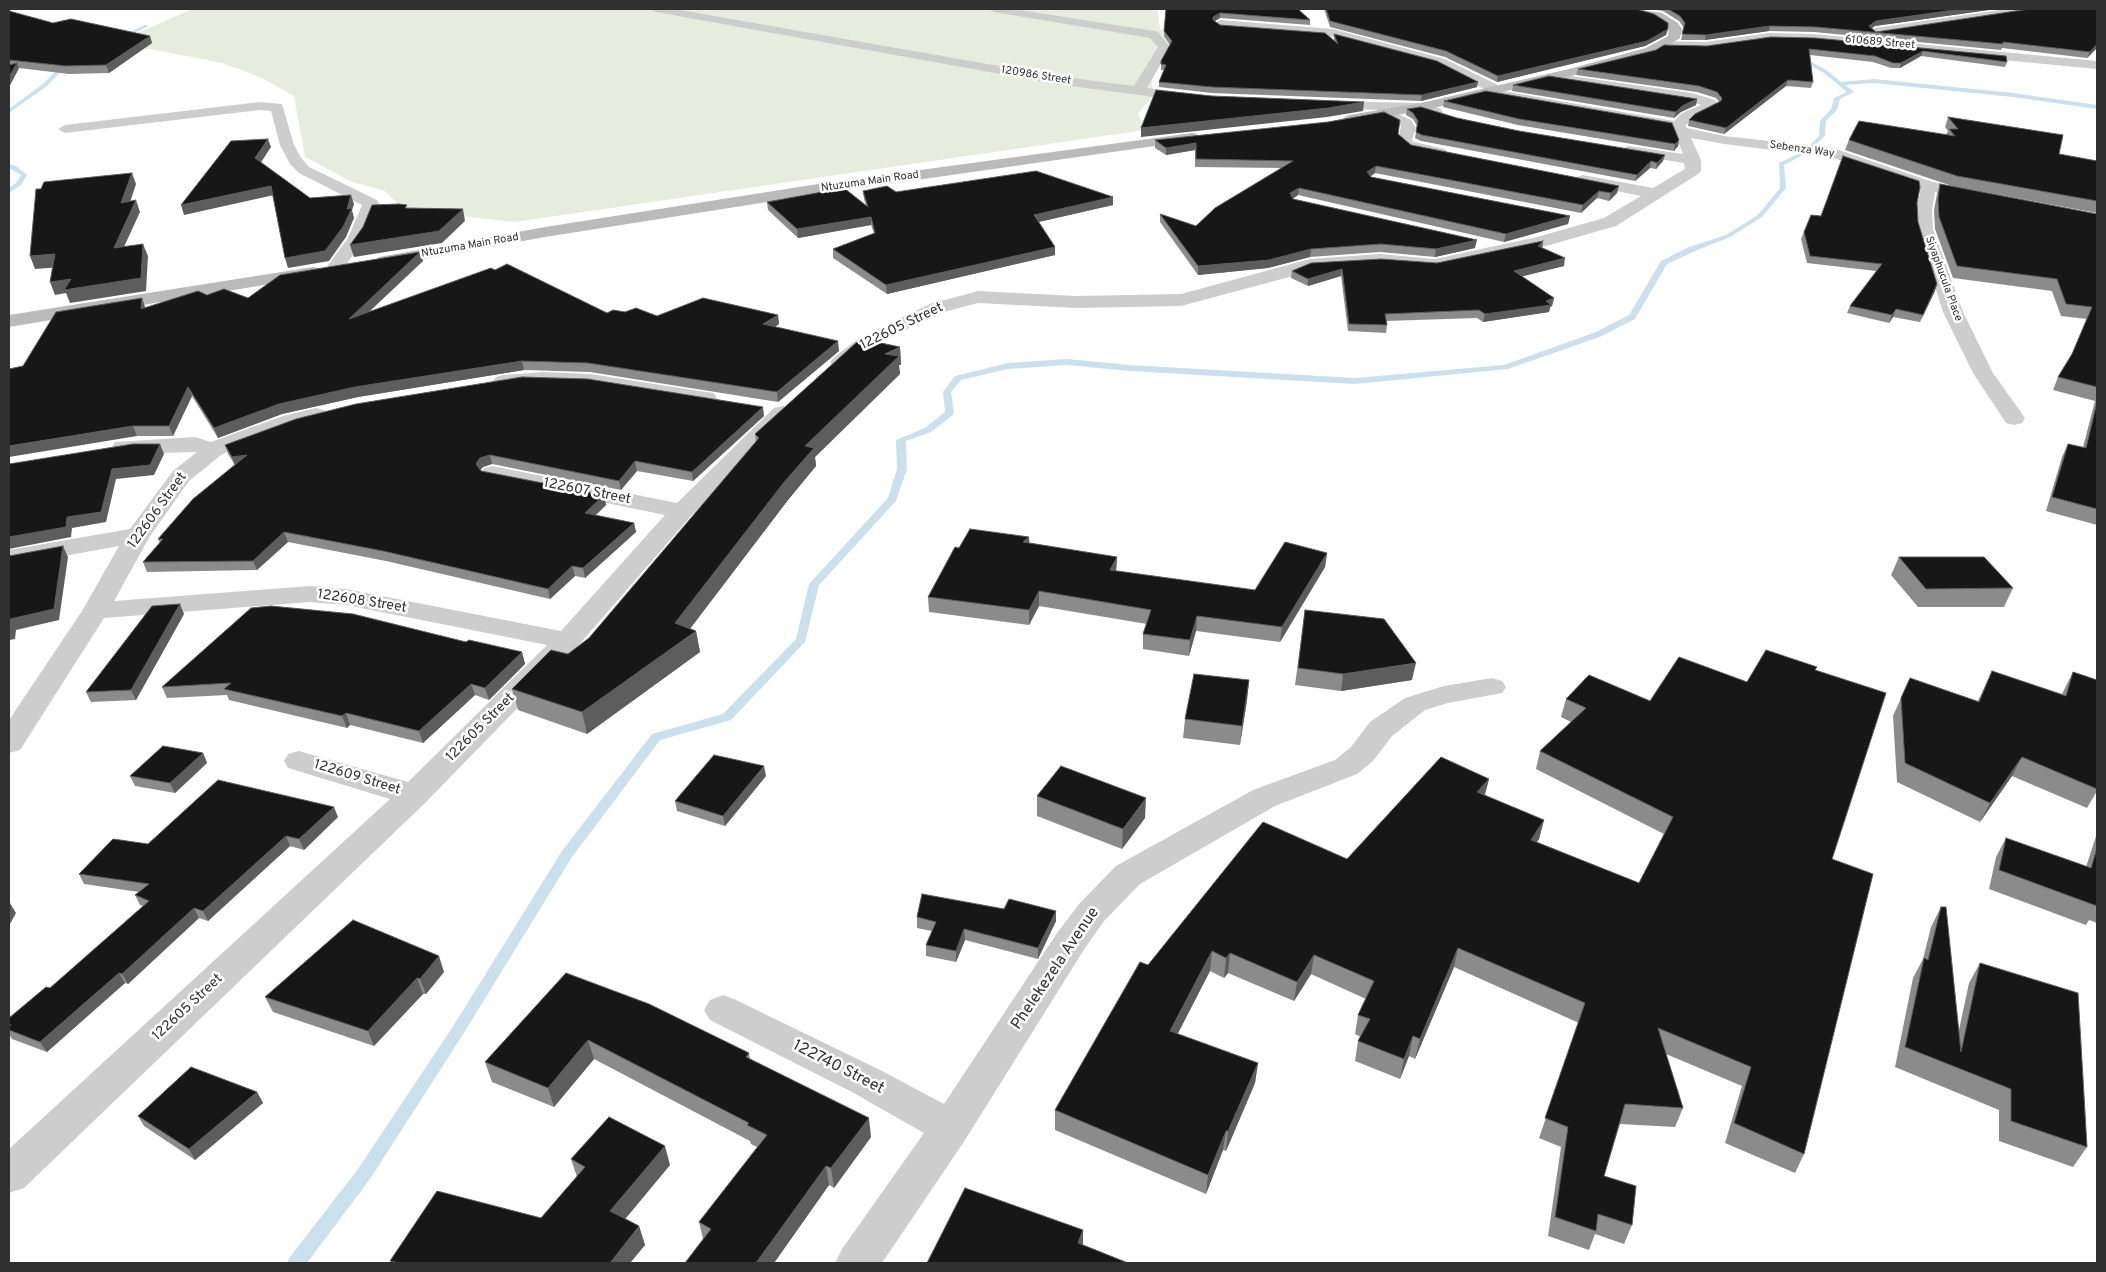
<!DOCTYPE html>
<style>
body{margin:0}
#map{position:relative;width:2106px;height:1272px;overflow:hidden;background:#fff;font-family:Overpass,sans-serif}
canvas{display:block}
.frame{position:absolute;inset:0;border:10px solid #303030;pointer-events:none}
</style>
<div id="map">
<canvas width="2106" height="1272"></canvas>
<div class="frame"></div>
</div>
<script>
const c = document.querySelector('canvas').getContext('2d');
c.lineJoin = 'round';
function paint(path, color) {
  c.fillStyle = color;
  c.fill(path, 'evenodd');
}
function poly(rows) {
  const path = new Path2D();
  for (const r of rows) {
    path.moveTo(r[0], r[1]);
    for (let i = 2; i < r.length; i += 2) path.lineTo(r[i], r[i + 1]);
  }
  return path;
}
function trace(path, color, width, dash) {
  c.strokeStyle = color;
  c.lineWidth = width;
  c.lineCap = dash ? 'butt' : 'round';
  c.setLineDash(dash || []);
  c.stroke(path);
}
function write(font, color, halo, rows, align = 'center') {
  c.font = font + ' Overpass,sans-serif';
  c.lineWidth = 5;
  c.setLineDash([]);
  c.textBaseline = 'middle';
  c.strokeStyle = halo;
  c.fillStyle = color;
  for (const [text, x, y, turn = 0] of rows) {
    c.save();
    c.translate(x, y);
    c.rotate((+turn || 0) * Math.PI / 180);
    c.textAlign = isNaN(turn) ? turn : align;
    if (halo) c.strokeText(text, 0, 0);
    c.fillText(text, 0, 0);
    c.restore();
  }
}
paint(poly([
 [192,9,1155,9,1158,11,1160,29,1173,34,1169,51,1152,80,1153,95,1138,114,1145,130,515,222,404,210,385,191,350,181,305,157,294,96,262,78,222,63,150,49,110,45]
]), '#e6edde');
paint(poly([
 [145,25,149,26,123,38,119,37,145,25],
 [1797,56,1801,56,1828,71,1841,82,1874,79,2013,93,2097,105,2097,109,2013,97,1874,83,1845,85,1854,92,1840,99,1837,110,1826,121,1825,136,1812,148,1809,146,1819,136,1820,121,1831,109,1834,98,1847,92,1824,73,1797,58,1797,56],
 [65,61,70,62,47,86,9,113,9,109,43,84,65,61],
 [1804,151,1809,152,1784,165,1786,188,1762,217,1730,237,1695,251,1667,264,1635,319,1602,336,1508,369,1355,384,1130,371,1067,365,1008,369,961,380,951,392,954,413,953,415,931,432,906,441,907,469,896,501,819,585,805,642,731,720,660,740,572,857,462,1036,370,1179,307,1263,287,1263,290,1257,358,1169,452,1028,562,851,652,734,723,714,796,639,809,584,888,498,897,469,896,440,925,428,945,412,943,392,955,376,1008,363,1067,359,1130,365,1355,378,1504,365,1596,332,1629,315,1661,261,1689,247,1726,235,1758,215,1780,188,1779,163,1804,151],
 [9,164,16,166,27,175,21,185,9,193,9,188,16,183,21,175,9,168,9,164]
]), '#cae0ed');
paint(poly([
 [650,9,674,9,1056,76,1134,86,1158,47,1150,38,994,12,988,9,1013,9,1154,31,1158,32,1170,47,1147,88,1192,94,1199,98,1192,102,1056,84,656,12,650,9],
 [2007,9,2034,9,2028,12,1875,36,1869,32,1875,28,2007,9],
 [1220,20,1333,29,1445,59,1502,87,1503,91,1674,121,1682,113,1701,105,1690,101,1550,81,1543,77,1550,73,1692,93,1715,100,1719,105,1692,119,1685,126,1687,128,1724,136,1833,148,1930,181,1981,194,1983,197,1975,202,1935,192,1932,210,1933,229,1963,312,1993,373,2025,418,2022,423,2014,425,2006,423,1973,373,1943,312,1917,229,1916,210,1920,194,1918,188,1831,157,1724,144,1691,138,1701,160,1701,171,1698,174,1616,226,1546,246,1435,269,1380,264,1310,269,1297,275,1181,306,1076,308,978,303,944,312,911,327,872,347,847,366,840,368,833,366,830,362,833,358,858,339,930,304,978,291,1076,296,1181,294,1310,259,1380,254,1435,259,1537,237,1604,218,1641,196,1577,183,1575,180,1577,177,1583,175,1653,188,1685,169,1684,163,1628,154,1621,150,1628,146,1683,154,1673,129,1487,96,1480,92,1484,89,1437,65,1333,37,1216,26,1216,22,1220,20],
 [1769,33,1814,34,2097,61,2097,69,1814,42,1769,41,1705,50,1663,49,1657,45,1663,41,1705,42,1769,33],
 [1325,101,1421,103,1441,109,1443,112,1441,115,1436,116,1420,111,1392,111,1411,120,1416,128,1412,140,1414,142,1445,149,1447,152,1440,156,1404,148,1398,140,1401,126,1381,116,1379,113,1381,110,1320,108,1318,105,1320,102,1325,101],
 [260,102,282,104,294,145,302,159,309,167,377,200,379,203,365,238,341,272,335,273,329,272,326,268,348,238,362,205,299,173,290,164,280,145,271,111,260,110,65,133,58,129,65,125,260,102],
 [544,372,590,374,706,392,714,393,717,398,714,403,706,404,590,386,544,384,503,387,496,385,493,381,496,377,503,375,544,372],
 [782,406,790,408,793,413,790,418,691,516,577,647,425,803,24,1188,9,1193,9,1149,390,799,288,768,284,761,288,754,299,751,408,782,547,645,346,605,310,602,104,618,20,750,9,753,9,720,82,611,119,546,9,566,9,550,130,529,173,471,197,452,123,454,115,452,112,447,115,442,195,437,211,442,283,416,316,408,324,410,327,415,324,420,298,426,233,449,221,455,189,481,150,536,114,601,310,586,346,589,561,631,665,515,484,478,480,473,484,468,492,466,677,503,774,408,782,406],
 [1492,678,1502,681,1506,687,1502,693,1448,703,1425,710,1392,736,1373,761,1357,774,1275,806,1140,884,1104,921,1083,951,965,1140,882,1263,835,1263,842,1249,924,1133,852,1092,710,1020,704,1010,710,1000,723,995,736,1000,880,1070,944,1104,1057,933,1080,903,1116,866,1253,790,1335,760,1351,747,1370,722,1405,698,1444,686,1492,678]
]), '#cdcdcd');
paint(poly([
 [1635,9,1662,13,1678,23,1682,29,1680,38,1654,54,1571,76,1421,111,1349,123,1342,119,1349,115,1421,103,1569,69,1646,48,1668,36,1669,27,1654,18,1635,13,1635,9],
 [1192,133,1197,134,1199,137,1197,140,818,194,545,237,385,266,379,265,376,261,379,257,385,256,545,227,818,184,1192,133],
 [313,267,319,268,322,272,319,276,9,327,9,315,313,267]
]), '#bababa');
paint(poly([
 [1166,9,1310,20,1310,25,1220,18,1215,21,1220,25,1334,41,1334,34,1477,87,1421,101,1212,93,1159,87,1159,82,1164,70,1161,70,1161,61,1170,45,1164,36],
 [1324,9,1636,9,1668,29,1666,35,1645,46,1497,82,1445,57,1330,27],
 [1651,9,1996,9,1875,26,1872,28,1876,32,2097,9,2097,49,2096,49,2087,58,2002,48,2001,50,1814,32,1769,31,1705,40,1681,40,1684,28,1679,21,1663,11],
 [9,11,53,23,150,36,152,43,109,73,69,74,19,68,9,87],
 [1771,37,2006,56,2007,62,2005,67,1921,56,1900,68,1891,68,1873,62,1810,55,1813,82,1811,88,1786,86,1724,134,1688,126,1689,120,1719,102,1716,98,1697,92,1576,75,1578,69,1707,46],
 [1513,85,1697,99,1696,105,1681,112,1674,118,1512,91],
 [1444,101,1679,140,1678,146,1674,151,1518,125,1443,107],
 [1407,109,1457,118,1663,161,1656,169,1650,168,1635,181,1421,141,1415,138,1417,126,1413,119,1406,115],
 [1948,117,2059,154,2097,161,2097,213,1968,189,2097,214,2097,525,2046,511,2062,457,2068,444,2083,447,2095,401,2053,390,2058,377,2072,355,2087,319,2061,316,2052,291,1953,278,1935,229,1934,210,1937,194,1940,184,1952,186,1845,150,1849,140,1946,135,1948,131,1945,127],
 [1398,134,1411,145,1619,186,1617,193,1609,201,1597,198,1581,213,1375,173,1370,177,1371,177,1570,216,1568,224,1504,242,1298,195,1293,199,1475,248,1435,257,1380,252,1310,257,1268,268,1198,275,1160,222,1160,214,1196,226,1281,168,1195,167,1195,150,1166,155,1155,148,1155,140],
 [863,191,1113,197,1113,205,1039,222,1055,247,1055,255,887,294,833,258,833,249,874,233,871,225,798,238,768,210,767,202,866,205,864,199],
 [1917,203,1918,222,1935,291,1920,322,1893,317,1889,323,1847,313,1850,306,1876,271,1807,263,1801,239,1804,232,1821,216],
 [1543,241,1542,248,1564,266,1521,276,1554,298,1552,306,1550,307,1549,312,1483,322,1477,318,1386,321,1387,325,1386,333,1348,331,1341,276,1308,286,1291,278,1292,271,1437,263],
 [420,252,423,261,369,311,607,313,625,312,657,316,778,315,779,324,775,327,839,351,778,402,590,372,524,370,358,397,282,414,218,438,192,396,173,436,137,436,23,366,145,307,145,308,207,295,248,298],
 [900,347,901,365,899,365,900,374,815,457,816,466,788,500,690,629,696,631,700,652,587,734,518,710,512,689,568,654,589,638,756,442,755,434],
 [764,416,693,481,637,471,621,490,492,464,483,467,480,470,481,471,604,495,606,505,595,515,634,523,636,532,585,578,575,576,550,599,386,561,288,542,257,570,147,572,143,562,160,543,158,539,235,465,228,454,225,445],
 [1029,543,1117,557,1116,571,1255,590,1327,553,1325,567,1280,642,1196,631,1189,656,1143,649,1143,634,1147,624,1039,606,1029,625,929,612,928,597,959,548],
 [1899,557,2013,588,2004,607,1918,607,1891,575],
 [1305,610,1412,680,1341,691,1295,685],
 [184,614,136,700,91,702,86,692],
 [466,642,522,652,525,664,489,700,475,695,423,743,350,725,347,728,229,700,227,695,167,698,162,687],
 [1815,671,1832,859,1804,1154,1795,1173,1725,1143,1742,1086,1666,1054,1683,1108,1675,1127,1620,1124,1604,1176,1632,1225,1624,1244,1595,1234,1589,1250,1548,1236,1561,1147,1539,1138,1579,1023,1454,967,1415,1059,1409,1056,1400,1079,1355,1061,1358,1041,1361,1037,1355,1034,1358,1015,1366,999,1311,974,1294,1001,1228,973,1224,978,1210,971,1177,1034,1258,1063,1255,1083,1226,1151,1223,1150,1206,1194,1055,1130,1055,1110,1148,965,1347,859,1489,779,1485,795,1544,820,1539,839,1537,842,1639,883,1664,834,1536,769,1540,751,1571,722,1561,717,1566,699,1650,701,1747,682],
 [1992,671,2062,694,2073,672,2097,680,2097,791,2087,808,2012,776,1980,822,1897,782,1893,716,1910,678,1978,701],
 [1249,680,1247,700,1240,745,1183,738,1185,719],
 [203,753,207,763,175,793,135,786,130,776],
 [766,776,725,826,677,811,675,801],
 [1037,796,1145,818,1122,849,1037,816],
 [338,817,304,850,290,846,208,921,199,918,128,984,125,983,47,1052,12,1039,10,1036,9,1036,9,1018,50,988,143,906,140,905,135,895,139,892,84,884,79,874,148,844],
 [2097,833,2097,923,2089,920,2086,925,1989,889,1996,857,2006,838,2086,867],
 [1941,907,1959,1030,1969,983,1980,963,2087,1147,2073,1167,1999,1141,1999,1110,1895,1067,1913,978,1923,959,1931,927],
 [917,917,1056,921,1038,959,965,940,956,962,926,956,926,945,932,931,917,928],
 [444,972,426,994,423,994,374,1046,273,1012,265,997],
 [566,973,749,1053,750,1059,871,1137,834,1188,829,1185,774,1263,685,1263,703,1239,699,1222,757,1147,751,1144,750,1141,594,1059,554,1107,492,1082,485,1062],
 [257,1092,263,1103,195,1160,144,1126,138,1116],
 [571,1159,670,1165,625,1219,639,1226,645,1245,630,1263,392,1263,390,1261,541,1218,577,1177]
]), '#8b8b8b');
paint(poly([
 [1961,9,1996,9,1875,26,1867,31,1869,26,1876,21],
 [1220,13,1220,18,1213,22,1213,17],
 [1770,26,1769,31,1705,40,1706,35],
 [1668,29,1666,35,1645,46,1497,82,1498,76],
 [150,36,152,43,109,73,106,65],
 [2097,44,2096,49,2087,58,2090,52],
 [1923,51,1921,56,1900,68,1901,63],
 [17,63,19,68,9,87,9,77],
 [1788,80,1786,86,1724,134,1726,128],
 [1478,82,1477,87,1421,101,1422,95],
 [1697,99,1696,105,1681,112,1674,118,1676,112,1682,106],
 [1364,102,1363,111,1327,117,1141,137,1141,128],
 [268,139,271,147,258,167,255,158],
 [1679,140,1678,146,1674,151,1675,144],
 [1196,143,1195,150,1166,155,1166,148],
 [1665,155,1663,161,1656,169,1657,163],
 [1651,161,1650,168,1635,181,1637,175],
 [1376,166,1375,173,1366,179,1367,172],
 [132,173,136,184,126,215,121,203],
 [271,186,274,195,184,215,181,205],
 [1619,186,1617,193,1609,201,1611,193],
 [1299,188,1298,195,1289,201,1290,193],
 [1599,191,1597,198,1581,213,1583,205],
 [351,195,354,204,352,210,354,218,346,237,329,261,288,268,285,258,347,209],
 [1113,197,1113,205,1034,223,1034,215],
 [136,200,140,212,118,260,114,248],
 [463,209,465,221,442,243,354,257,350,245],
 [1570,216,1568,224,1504,242,1506,234],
 [871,217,871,225,798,238,797,229],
 [1477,240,1475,248,1435,257,1436,249],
 [1543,241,1542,249,1538,246],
 [143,244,148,256,146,291,70,303,66,293,55,295,50,282],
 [1055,247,1055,255,887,294,886,285],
 [1311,249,1310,257,1268,268,1198,275,1198,266],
 [420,252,423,261,352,328,349,319],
 [55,254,61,267,35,269,30,256],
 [1565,258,1564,266,1512,279,1514,271],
 [1342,269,1341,276,1308,286,1308,279],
 [1937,284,1935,291,1920,322,1923,315],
 [142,298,145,307,144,318,141,309],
 [1554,298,1552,306,1550,307,1549,312,1483,322,1485,314,1546,301],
 [1896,309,1893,317,1889,323,1892,315],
 [778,315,779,324,764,334,763,324],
 [838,341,839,351,778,402,777,392],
 [900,347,901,365,899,365,900,374,815,457,816,466,788,500,679,643,696,631,700,652,587,734,582,712,675,623,805,446,885,354],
 [522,361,524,370,358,397,282,414,218,438,214,428,279,404,355,387],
 [188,387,192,396,173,436,169,426],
 [763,407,764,416,693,481,692,472],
 [133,426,137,436,9,457,9,446],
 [160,444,164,454,154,475,116,479,106,522,72,528,71,537,9,549,9,537,112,469],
 [247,455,235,466,232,457],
 [490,455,492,464,483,467,478,473,476,464,480,458],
 [635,461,637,471,621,490,619,481],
 [604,495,606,505,588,523,585,513],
 [634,523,636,532,585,578,583,568],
 [284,532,288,542,257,570,253,561],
 [1029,537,1030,552,1023,542],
 [63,546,68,557,59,620,16,630,15,639,9,640,9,628,10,619],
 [1327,553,1325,567,1280,642,1282,627],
 [1117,557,1116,572,1110,570],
 [572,566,575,576,550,599,548,589],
 [1039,591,1039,606,1029,625,1029,610],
 [180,604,184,614,136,700,131,690],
 [1197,616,1196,631,1189,656,1190,640],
 [522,652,525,664,489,700,485,688],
 [1416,663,1412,680,1341,691,1343,674],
 [1249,680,1247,700,1240,745,1242,726],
 [471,684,475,695,423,743,419,731],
 [346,713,350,725,347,728,342,716],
 [203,753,207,763,175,793,170,783],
 [2022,757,2012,776,1980,822,1990,803],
 [764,766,766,776,725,826,723,816],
 [1489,779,1484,797,1477,792],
 [1146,798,1145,818,1122,849,1123,829],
 [334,807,338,817,304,850,299,839],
 [1544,820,1539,839,1526,859,1531,840],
 [286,836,290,846,208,921,203,911],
 [10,903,16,913,9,926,9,905],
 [194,908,199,918,128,984,122,974],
 [1056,911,1056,921,1038,959,1038,948],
 [964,929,965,940,956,962,956,951],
 [1458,948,1454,967,1415,1059,1420,1039],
 [1212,951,1210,971,1169,1051,1170,1031],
 [1230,953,1228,973,1224,978,1226,958],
 [1314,955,1311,974,1294,1001,1297,982],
 [439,956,444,972,426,994,420,979],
 [119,973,125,983,47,1052,40,1042],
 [417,978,423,994,374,1046,368,1031],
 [1413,1036,1409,1056,1400,1079,1404,1059],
 [588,1040,594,1059,554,1107,548,1088],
 [1258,1063,1255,1083,1226,1151,1228,1131],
 [257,1092,263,1103,195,1160,189,1149],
 [869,1118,871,1137,834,1188,831,1168],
 [1226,1131,1223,1150,1206,1194,1208,1175],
 [665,1146,670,1165,616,1230,610,1211],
 [826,1166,829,1185,774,1263,756,1263],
 [639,1226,645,1245,630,1263,610,1263],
 [1083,1230,1083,1249,1078,1243]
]), '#5d5d5d');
const building = poly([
 [1166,9,1298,9,1310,20,1220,13,1213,17,1213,20,1220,25,1325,33,1338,44,1334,34,1437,61,1478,82,1422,95,1212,87,1159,82,1166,65,1161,64,1161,61,1172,41,1164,31,1166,9],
 [1326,9,1636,9,1654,14,1668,23,1668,29,1647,41,1498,76,1446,51,1330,21,1326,9],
 [1668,9,1961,9,1876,21,1869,26,1876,32,2029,9,2097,9,2097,44,2090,52,2003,42,2003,44,1816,27,1770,26,1706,35,1682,34,1685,23,1680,16,1668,9],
 [9,11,53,23,71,19,150,36,106,65,66,66,9,60,9,11],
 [1771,37,1815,38,2006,56,2007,62,1923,51,1901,63,1893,63,1875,56,1809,49,1813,82,1788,80,1726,128,1689,120,1695,114,1721,101,1722,98,1717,92,1699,86,1578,69,1656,50,1664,45,1707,46,1771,37],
 [17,63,9,77,9,65,17,63],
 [1549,76,1697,99,1682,106,1676,112,1513,85,1549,76],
 [1156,90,1212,96,1364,102,1328,108,1141,128,1156,90],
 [1486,91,1672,123,1679,140,1675,144,1519,119,1444,101,1486,91],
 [1421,107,1457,118,1519,131,1665,155,1657,163,1651,161,1637,175,1422,135,1416,132,1418,121,1413,113,1407,109,1421,107],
 [1384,112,1400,120,1398,134,1411,145,1619,186,1611,193,1599,191,1583,205,1376,166,1367,172,1371,177,1570,216,1506,234,1299,188,1290,193,1293,199,1477,240,1436,249,1381,244,1311,249,1269,260,1198,266,1160,214,1196,226,1215,208,1293,161,1196,159,1196,143,1166,148,1155,140,1328,122,1384,112],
 [1948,117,2063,135,2059,154,2097,161,2097,201,1957,176,1849,140,1859,121,1955,136,1949,129,1958,129,1948,117],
 [268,139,255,158,310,198,351,195,347,209,352,208,343,227,325,251,285,258,271,186,181,205,231,141,268,139],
 [1843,156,1919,181,1920,187,1917,203,1918,222,1937,284,1923,315,1896,309,1892,315,1850,306,1882,264,1810,256,1804,232,1811,215,1821,216,1843,156],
 [1036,171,1113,197,1034,215,1055,247,886,285,833,249,875,233,871,217,797,229,767,202,844,188,868,207,863,191,887,186,896,192,1036,171],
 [132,173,121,203,136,200,114,248,143,244,141,278,64,290,71,279,50,282,55,254,30,256,36,189,41,189,44,182,132,173],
 [1940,184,2097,214,2097,387,2058,377,2072,354,2092,307,2066,304,2057,279,1957,266,1939,217,1938,199,1940,184],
 [399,204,407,205,405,208,463,209,439,231,350,245,363,227,372,205,399,204],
 [1543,241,1538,246,1565,258,1514,271,1554,298,1546,301,1551,305,1485,314,1479,310,1385,314,1387,325,1349,324,1342,269,1308,279,1292,271,1311,263,1381,259,1437,263,1543,241],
 [420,252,349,319,491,268,495,270,507,264,607,313,613,310,625,312,636,308,657,316,703,298,778,315,763,324,838,341,777,392,588,363,522,361,355,387,279,404,214,428,188,387,169,426,133,426,9,446,9,369,23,366,56,312,142,298,141,309,198,291,207,295,224,289,248,298,280,275,420,252],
 [862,339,900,347,885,354,899,356,805,446,814,448,785,481,675,623,696,631,582,712,512,689,551,650,568,654,589,638,759,438,755,434,858,341,862,339],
 [522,377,588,379,763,407,692,472,635,461,619,481,490,455,480,458,476,464,481,471,604,495,585,513,634,523,583,568,572,566,548,589,383,551,284,532,253,561,143,562,163,539,158,539,193,499,247,455,232,457,225,445,296,419,356,404,522,377],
 [2097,402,2097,509,2052,497,2068,444,2086,448,2097,402],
 [133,444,160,444,150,465,112,469,101,512,67,517,66,527,9,537,9,464,133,444],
 [970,529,1029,537,1023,542,1117,557,1110,570,1255,590,1285,542,1327,553,1282,627,1197,616,1190,640,1143,634,1151,610,1039,591,1029,610,928,597,955,547,959,548,970,529],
 [63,546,54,609,10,619,9,628,9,556,63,546],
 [1899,557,1984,557,2013,588,1926,589,1899,557],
 [180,604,131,690,86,692,152,606,180,604],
 [271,606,353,614,466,642,469,640,522,652,485,688,471,684,419,731,346,713,342,716,224,689,231,683,162,687,251,608,271,606],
 [1305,610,1384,619,1416,663,1343,674,1298,668,1305,610],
 [1766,650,1817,667,1815,670,1886,693,1832,859,1873,874,1804,1154,1734,1123,1751,1067,1658,1028,1683,1108,1625,1104,1604,1176,1636,1186,1632,1225,1598,1214,1596,1231,1555,1217,1568,1127,1545,1118,1585,1003,1458,948,1420,1039,1413,1036,1404,1059,1358,1041,1370,1019,1358,1015,1374,981,1314,955,1297,982,1230,953,1226,958,1212,951,1170,1031,1258,1063,1228,1131,1226,1131,1208,1175,1055,1110,1140,962,1148,965,1263,822,1347,859,1441,757,1489,779,1477,792,1544,820,1531,840,1639,883,1673,817,1540,751,1586,708,1566,699,1589,675,1650,701,1679,657,1747,682,1766,650],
 [1992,671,2066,696,2073,672,2097,680,2097,789,2022,757,1990,803,1905,763,1901,698,1910,678,1979,702,1992,671],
 [1194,674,1249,680,1242,726,1185,719,1194,674],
 [163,746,203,753,170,783,130,776,163,746],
 [714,755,764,766,723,816,675,801,714,755],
 [1061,766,1146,798,1123,829,1037,796,1061,766],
 [218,780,334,807,299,839,286,836,203,911,194,908,122,974,119,973,40,1042,9,1030,9,1026,11,1025,9,1025,9,1018,46,987,50,988,149,901,135,895,149,884,79,874,113,839,148,844,218,780],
 [2006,838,2091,868,2097,848,2097,906,1999,870,2006,838],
 [922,894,1004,909,1009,899,1056,911,1038,948,964,929,956,951,926,945,936,922,917,917,922,894],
 [1941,907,1946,907,1961,1052,1980,963,2078,993,2087,1147,2011,1121,2011,1089,1905,1047,1924,958,1928,960,1941,907],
 [353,920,439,956,420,979,417,978,368,1031,265,997,353,920],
 [566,973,649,1004,749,1053,746,1057,869,1118,831,1168,826,1166,756,1263,685,1263,711,1229,699,1222,767,1135,747,1125,749,1123,588,1040,548,1088,485,1062,566,973],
 [191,1067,257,1092,189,1149,138,1116,191,1067],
 [609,1117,665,1146,610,1211,639,1226,610,1263,400,1263,390,1261,437,1191,541,1218,585,1167,571,1159,609,1117],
 [965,1188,1083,1230,1078,1243,1128,1263,927,1263,965,1188]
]);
paint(building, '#171717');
trace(building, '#5d5d5d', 1);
write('11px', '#303030', '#fff', [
 ["610689 Street",1880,43,5],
 ["120986 Street",1036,76,9],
 ["Sebenza Way",1802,150,8],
 ["Ntuzuma Main Road",870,182,-8],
 ["Ntuzuma Main Road",470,246,-10],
 ["Siyaphucula Place",1943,279,70]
]);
write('14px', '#303030', '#fff', [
 ["122605 Street",902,327,-26],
 ["122607 Street",587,492,11],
 ["122606 Street",158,511,-54],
 ["122608 Street",362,602,9],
 ["122605 Street",481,728,-45],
 ["122609 Street",357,778,17],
 ["122605 Street",188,1008,-43]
]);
write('16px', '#303030', '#fff', [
 ["Phelekezela Avenue",1056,969,-56],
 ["122740 Street",838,1068,27]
]);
</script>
